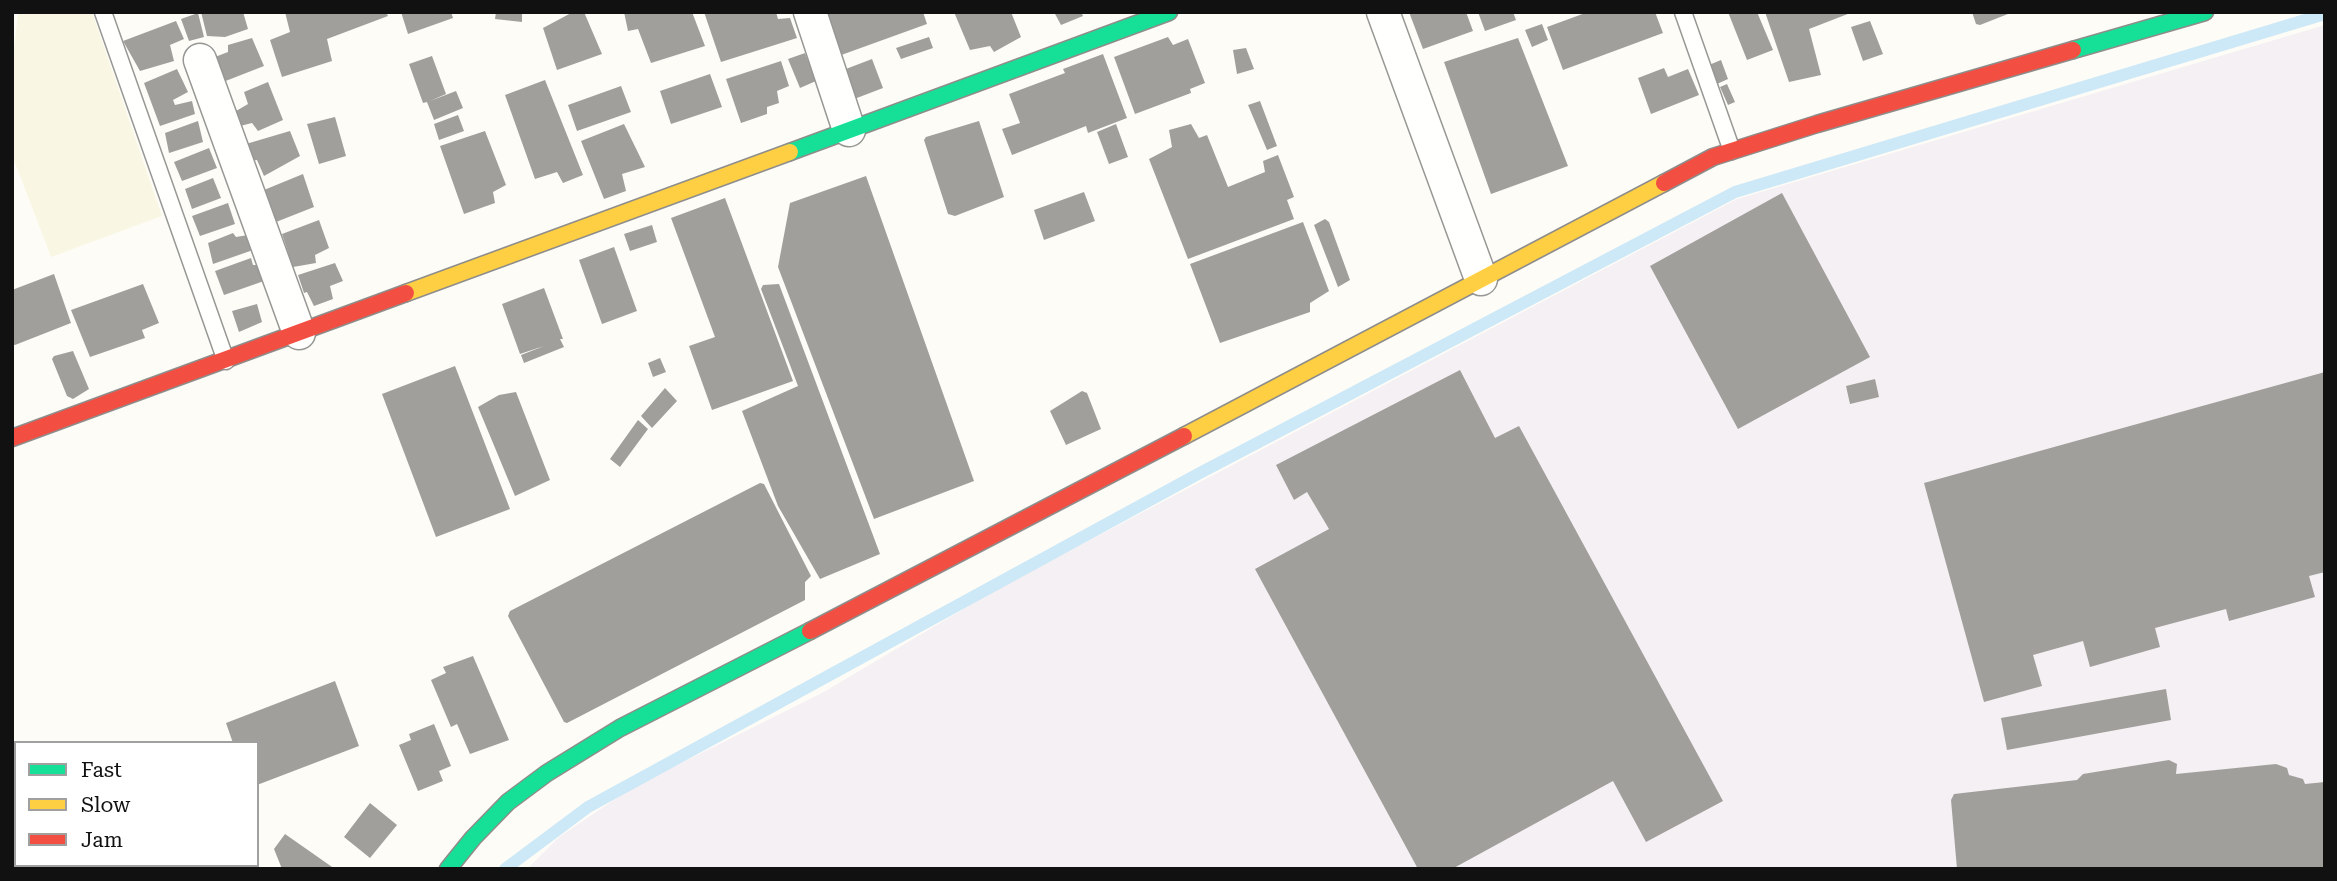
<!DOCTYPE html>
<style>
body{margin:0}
#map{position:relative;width:2337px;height:881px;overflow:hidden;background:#fdfcf7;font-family:"Roboto Serif",serif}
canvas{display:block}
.frame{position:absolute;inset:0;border:14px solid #111;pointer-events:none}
.legend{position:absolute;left:14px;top:741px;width:245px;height:126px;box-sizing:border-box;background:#fff;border:2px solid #a0a0a0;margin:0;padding:9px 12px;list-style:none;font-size:21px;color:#111}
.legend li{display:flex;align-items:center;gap:14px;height:35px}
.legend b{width:35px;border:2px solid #a0a0a0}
</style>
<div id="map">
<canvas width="2337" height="881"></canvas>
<div class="frame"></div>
<ul class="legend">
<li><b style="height:9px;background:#16e098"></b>Fast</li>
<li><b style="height:9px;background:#ffcf43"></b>Slow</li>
<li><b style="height:9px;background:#f24e42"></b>Jam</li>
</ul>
</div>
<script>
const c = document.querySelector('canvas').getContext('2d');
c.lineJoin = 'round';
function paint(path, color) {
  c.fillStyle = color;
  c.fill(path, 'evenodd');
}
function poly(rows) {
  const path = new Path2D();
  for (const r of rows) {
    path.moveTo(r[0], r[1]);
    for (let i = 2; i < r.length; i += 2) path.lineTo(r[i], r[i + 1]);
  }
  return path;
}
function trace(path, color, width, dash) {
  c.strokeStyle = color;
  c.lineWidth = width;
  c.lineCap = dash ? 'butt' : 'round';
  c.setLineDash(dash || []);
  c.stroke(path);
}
paint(poly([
 [2325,25,2325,869,527,869,559,837,635,786,822,693,999,588,1737,199]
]), '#f5f0f3');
paint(poly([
 [18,12,92,12,162,216,51,257,12,155,12,68]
]), '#f9f7e4');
trace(poly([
 [505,869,588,807,1198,474,1735,192,2325,14]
]), '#cde8f7', 12);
paint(poly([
 [201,12,243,12,248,29,225,37,207,36],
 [285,12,386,12,388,16,327,39,332,61,282,77,270,40,290,32],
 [401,12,451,12,453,18,408,34],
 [496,12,522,12,522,22,495,19],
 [573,12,584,12,602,54,557,70,543,28],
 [624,12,692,12,705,46,651,63,638,29,628,31],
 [704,12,776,12,778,19,790,18,797,38,721,62],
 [818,12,923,12,927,24,833,58],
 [954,12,1011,12,1021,37,994,52,990,46,970,50],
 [1054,12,1081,12,1083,16,1061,25],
 [1409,12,1466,12,1473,31,1423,49],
 [1478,12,1513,12,1516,20,1485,31],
 [1588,12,1655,12,1663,33,1563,70,1547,27],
 [1728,12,1757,12,1773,50,1747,60],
 [1765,12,1853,12,1809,29,1821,75,1789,82],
 [1972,12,2013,12,1980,25,1976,24],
 [198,13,204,37,189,41,181,19],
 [176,21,184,39,170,45,174,61,140,71,123,41],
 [1870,21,1883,54,1863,61,1851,27],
 [1542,24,1548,40,1532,47,1525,30],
 [929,37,933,48,901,59,896,48],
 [1168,37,1173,45,1188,39,1205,83,1190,89,1191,93,1135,114,1114,57],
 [252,38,264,66,223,82,215,57,228,52,228,45],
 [1518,38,1568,166,1491,194,1444,62],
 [1246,48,1254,69,1237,74,1233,50],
 [805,53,816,81,800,88,788,59],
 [1103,54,1127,118,1088,133,1086,126,1012,155,1002,129,1020,123,1009,94,1065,73,1063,69],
 [432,56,446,94,430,101,456,91,463,108,434,120,427,102,423,103,409,64],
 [872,59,883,88,849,101,838,72],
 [1721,60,1728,79,1717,84,1709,65],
 [781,61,789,86,777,91,779,103,767,107,767,114,741,123,726,79],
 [1664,68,1668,77,1688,69,1699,95,1651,114,1638,78],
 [177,69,188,92,173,100,175,105,192,101,195,114,160,126,144,83],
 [710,74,722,107,671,124,660,91],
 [545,80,583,175,563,183,557,172,535,179,505,95],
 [268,82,283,120,258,131,252,123,240,126,236,111,248,104,244,92],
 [1727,84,1735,102,1728,105,1720,87],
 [621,86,631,112,577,131,568,105],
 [1260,101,1277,146,1267,150,1248,105],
 [458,115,464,131,439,140,434,124],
 [335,117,346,156,319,164,307,124],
 [198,121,203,142,169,153,165,133],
 [979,121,1004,197,955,216,948,214,924,140,926,137],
 [624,124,645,167,622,174,626,191,604,199,581,141],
 [1116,124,1128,157,1109,164,1097,132],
 [1191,124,1199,138,1207,135,1228,187,1265,172,1263,161,1278,155,1294,197,1287,200,1294,219,1188,259,1149,159,1172,147,1169,130],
 [290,131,300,156,264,176,257,160,250,161,246,144],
 [485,131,506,185,493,192,495,203,464,214,440,146],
 [209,148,217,168,182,181,174,162],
 [303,174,314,207,276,222,264,190],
 [866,176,974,481,874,519,778,267,790,203],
 [213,178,221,198,192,209,185,189],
 [1084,192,1095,221,1044,240,1034,210],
 [1782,193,1870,357,1738,429,1650,266],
 [725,198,793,381,712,410,689,346,715,337,671,218],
 [228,203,235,224,200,236,192,216],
 [1325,219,1329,222,1350,280,1338,287,1314,225],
 [319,220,329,248,315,255,316,263,293,267,282,234],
 [1303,222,1329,291,1310,303,1310,312,1220,343,1190,264],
 [652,225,657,242,630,251,624,234],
 [233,233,236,237,248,235,253,250,213,264,208,243],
 [614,247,637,311,602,324,579,260],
 [251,258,253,265,258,265,264,281,224,295,215,271],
 [335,263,343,281,330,286,333,299,314,306,307,292,304,293,298,275],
 [54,274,71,323,15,345,12,344,12,290],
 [143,284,159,323,142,330,145,338,90,357,71,310],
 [779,284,880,554,820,579,778,506,742,411,798,386,761,289,763,285],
 [544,288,563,339,560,339,564,347,524,363,521,355,544,346,520,354,502,304],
 [257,304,262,322,239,332,232,311],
 [73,351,89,389,73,399,67,396,52,359,54,356],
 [660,358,666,372,653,377,648,363],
 [455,366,510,509,436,537,382,394],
 [1460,370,1495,438,1519,426,1723,801,1646,842,1613,781,1452,869,1418,869,1255,569,1329,529,1307,492,1294,500,1276,465],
 [2325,372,2325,572,2309,576,2315,597,2229,621,2226,609,2155,628,2160,647,2090,667,2083,641,2033,655,2042,686,1984,702,1924,483],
 [1875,379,1879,397,1850,404,1846,386],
 [665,388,677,401,652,428,641,416],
 [1082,391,1087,393,1101,429,1066,445,1050,411],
 [516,392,550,480,515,496,478,407,499,395],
 [638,420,648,429,620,467,610,459],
 [760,483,764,484,811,576,805,582,805,600,567,723,564,722,508,616,510,611],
 [473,656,509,740,470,754,457,724,451,727,431,680,446,673,443,667],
 [335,681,359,746,257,785,257,743,233,743,226,723],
 [2166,689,2171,720,2007,750,2001,718],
 [434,724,451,766,439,771,443,781,418,791,399,745,411,740,409,734],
 [2169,760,2177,764,2176,774,2276,764,2287,768,2289,775,2303,779,2305,784,2325,782,2325,869,1957,869,1951,800,1954,794,2077,780,2083,774],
 [370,803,397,825,370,858,344,837],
 [16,806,16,865,190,865,192,869,12,869,12,807],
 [285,834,335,869,282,869,274,849]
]), '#a19f9c');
const lane = poly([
 [103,12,226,361],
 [1683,12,1732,151]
]);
const street = poly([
 [810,12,849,130],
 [1383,12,1481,279],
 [200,60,299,333]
]);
const fast = poly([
 [2073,50,2205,12],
 [790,152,1169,12],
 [448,869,473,838,508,802,547,773,620,728,810,631]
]);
const slow = poly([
 [406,293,790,152],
 [1184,436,1664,183]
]);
const jam = poly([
 [1664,183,1713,157,1817,124,2073,50],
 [12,438,406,293],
 [810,631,1184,436]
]);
trace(lane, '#979795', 19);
trace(street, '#979795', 35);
trace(fast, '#8e8d8b', 19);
trace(slow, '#8e8d8b', 19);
trace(jam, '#8e8d8b', 19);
trace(lane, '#fffffe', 16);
trace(street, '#fffffe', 32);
trace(fast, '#16e098', 16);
trace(slow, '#ffcf43', 16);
trace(jam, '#f24e42', 16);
</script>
